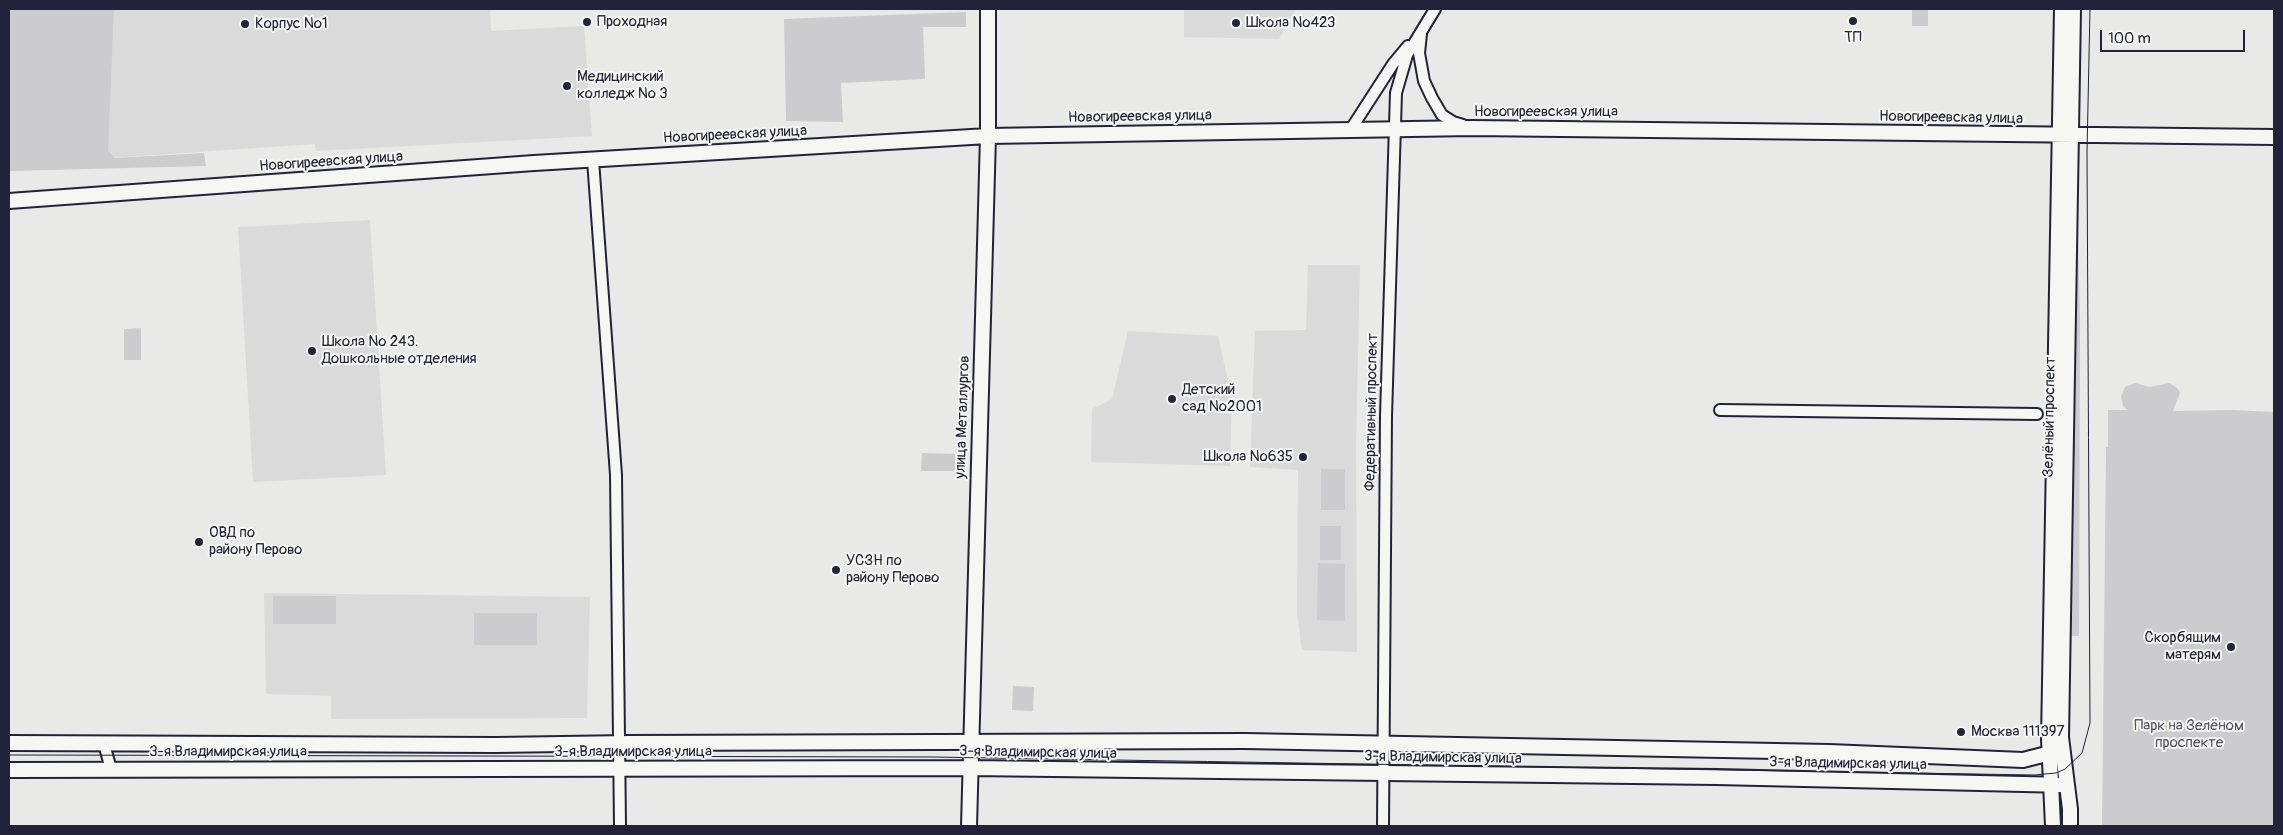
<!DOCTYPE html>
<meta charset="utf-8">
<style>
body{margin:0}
#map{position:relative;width:2283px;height:835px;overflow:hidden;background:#e9e9e7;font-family:Pangolin,sans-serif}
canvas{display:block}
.frame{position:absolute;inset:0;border:10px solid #22223b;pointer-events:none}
.scale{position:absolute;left:2100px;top:30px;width:145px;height:22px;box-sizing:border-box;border:2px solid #22223b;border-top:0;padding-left:6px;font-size:15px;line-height:18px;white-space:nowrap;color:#22223b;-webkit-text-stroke:4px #f6f6f2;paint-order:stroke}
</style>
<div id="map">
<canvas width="2283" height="835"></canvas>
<div class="frame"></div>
<div class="scale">100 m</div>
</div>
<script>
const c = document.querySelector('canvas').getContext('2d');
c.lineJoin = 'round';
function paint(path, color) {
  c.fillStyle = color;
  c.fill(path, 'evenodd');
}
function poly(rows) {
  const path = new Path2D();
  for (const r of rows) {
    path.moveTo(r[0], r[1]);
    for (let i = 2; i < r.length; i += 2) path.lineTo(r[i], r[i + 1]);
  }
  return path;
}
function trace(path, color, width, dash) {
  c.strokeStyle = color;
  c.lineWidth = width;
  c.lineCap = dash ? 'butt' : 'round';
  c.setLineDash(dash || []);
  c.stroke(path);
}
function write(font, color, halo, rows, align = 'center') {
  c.font = font + ' Pangolin,sans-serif';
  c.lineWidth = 4;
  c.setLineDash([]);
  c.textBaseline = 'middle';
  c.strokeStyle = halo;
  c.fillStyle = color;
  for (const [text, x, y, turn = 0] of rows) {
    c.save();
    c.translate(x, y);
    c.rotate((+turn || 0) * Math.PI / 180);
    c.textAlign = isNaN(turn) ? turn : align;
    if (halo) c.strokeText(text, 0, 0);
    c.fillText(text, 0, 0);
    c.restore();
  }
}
paint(poly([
 [9,9,490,9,491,31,584,26,592,136,316,151,315,144,9,165],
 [1184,9,1296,9,1279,39,1184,37],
 [370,220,386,475,253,482,238,227],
 [1308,265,1360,265,1356,447,1357,652,1302,650,1297,613,1298,470,1250,467,1255,331,1306,330],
 [1128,331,1218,336,1232,398,1230,466,1091,462,1092,409,1112,399],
 [264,593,590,597,587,718,331,719,331,696,266,694]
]), '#dadada');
paint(poly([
 [9,9,114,9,108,151,115,158,204,153,206,166,9,171],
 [1912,9,1928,9,1928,26,1912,26],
 [966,12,966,27,923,27,925,79,841,83,843,122,786,121,784,19],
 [2076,159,2080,316,2079,636,2068,636],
 [141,328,141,360,124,360,124,329],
 [2135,383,2150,387,2170,383,2178,389,2180,393,2173,411,2233,410,2274,412,2274,826,2102,826,2106,447,2108,447,2108,410,2127,410,2123,406,2121,396,2125,387],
 [922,453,955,454,955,471,921,471],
 [1321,469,1345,469,1345,510,1321,510],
 [1320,526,1341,526,1341,560,1320,560],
 [1318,563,1345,564,1345,621,1317,620],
 [273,596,336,596,336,624,273,624],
 [474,613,537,613,537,645,474,645],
 [1013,686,1034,687,1033,711,1012,710]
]), '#ccccce');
const street = poly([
 [1421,34,1419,53,1424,81,1432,98,1442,115,1453,122,1463,125],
 [1351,129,1393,64,1408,46],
 [593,160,616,475,620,826],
 [1720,410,2037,414],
 [104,744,111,769],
 [1383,826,1386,416,1396,93,1407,55,1435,9]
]);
const secondary = poly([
 [9,201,534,163,988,136,1472,128,2274,137],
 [9,743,496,745,629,743,1245,741,1829,752,2023,760,2062,750],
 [9,770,970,768,1716,777,2067,785],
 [969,826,988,136,988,9],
 [2053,826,2049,739,2062,9],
 [2070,826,2070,809,2061,737,2073,9]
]);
trace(street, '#22223b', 14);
trace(secondary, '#22223b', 18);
trace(street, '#f6f6f2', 10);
trace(secondary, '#f6f6f2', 14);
trace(poly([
 [996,751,1034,751],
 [9,755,932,757,2034,775,2056,773,2065,769,2082,753,2090,723,2087,152,2090,9]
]), '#22223b', 1);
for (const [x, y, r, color] of [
 [1853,21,5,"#22223b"],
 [587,22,5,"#22223b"],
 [1236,23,5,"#22223b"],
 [245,24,5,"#22223b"],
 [567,86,5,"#22223b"],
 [312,351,5,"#22223b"],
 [1172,399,5,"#22223b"],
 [1303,457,5,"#22223b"],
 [199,542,5,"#22223b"],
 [836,570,5,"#22223b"],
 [2231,647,5,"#22223b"],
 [1961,732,5,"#22223b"]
]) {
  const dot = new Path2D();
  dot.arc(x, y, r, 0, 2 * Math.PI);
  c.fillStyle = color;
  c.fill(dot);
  trace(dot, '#f6f6f2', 2);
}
write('15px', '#22223b', '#f6f6f2', [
 ["Проходная",597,22],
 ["Школа №423",1246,23],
 ["Корпус №1",255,24],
 ["ТП",1853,38,"center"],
 ["Медицинский",577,77],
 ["колледж № 3",577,94],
 ["Школа № 243.",322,342],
 ["Дошкольные отделения",322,359],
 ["Детский",1182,390],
 ["сад №2001",1182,407],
 ["Школа №635",1293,457,"right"],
 ["ОВД по",209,533],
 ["району Перово",209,550],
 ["УСЗН по",846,561],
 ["району Перово",846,578],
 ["Скорбящим",2221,638,"right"],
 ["матерям",2221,655,"right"],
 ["Москва 111397",1971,732]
], 'left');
write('15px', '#22223b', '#f6f6f2', [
 ["Новогиреевская улица",1546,112],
 ["Новогиреевская улица",1140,117,-1],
 ["Новогиреевская улица",1951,118,1],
 ["Новогиреевская улица",735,135,-3],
 ["Новогиреевская улица",331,162,-4],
 ["Федеративный проспект",1372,412,-89],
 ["улица Металлургов",963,417,-88],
 ["Зелёный проспект",2050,417,-89],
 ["3-я Владимирская улица",228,752],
 ["3-я Владимирская улица",633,752],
 ["3-я Владимирская улица",1038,753,1],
 ["3-я Владимирская улица",1443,758,1],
 ["3-я Владимирская улица",1848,764,1]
]);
write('15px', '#555567', '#f6f6f2', [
 ["Парк на Зелёном",2189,726],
 ["проспекте",2189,743]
]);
</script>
